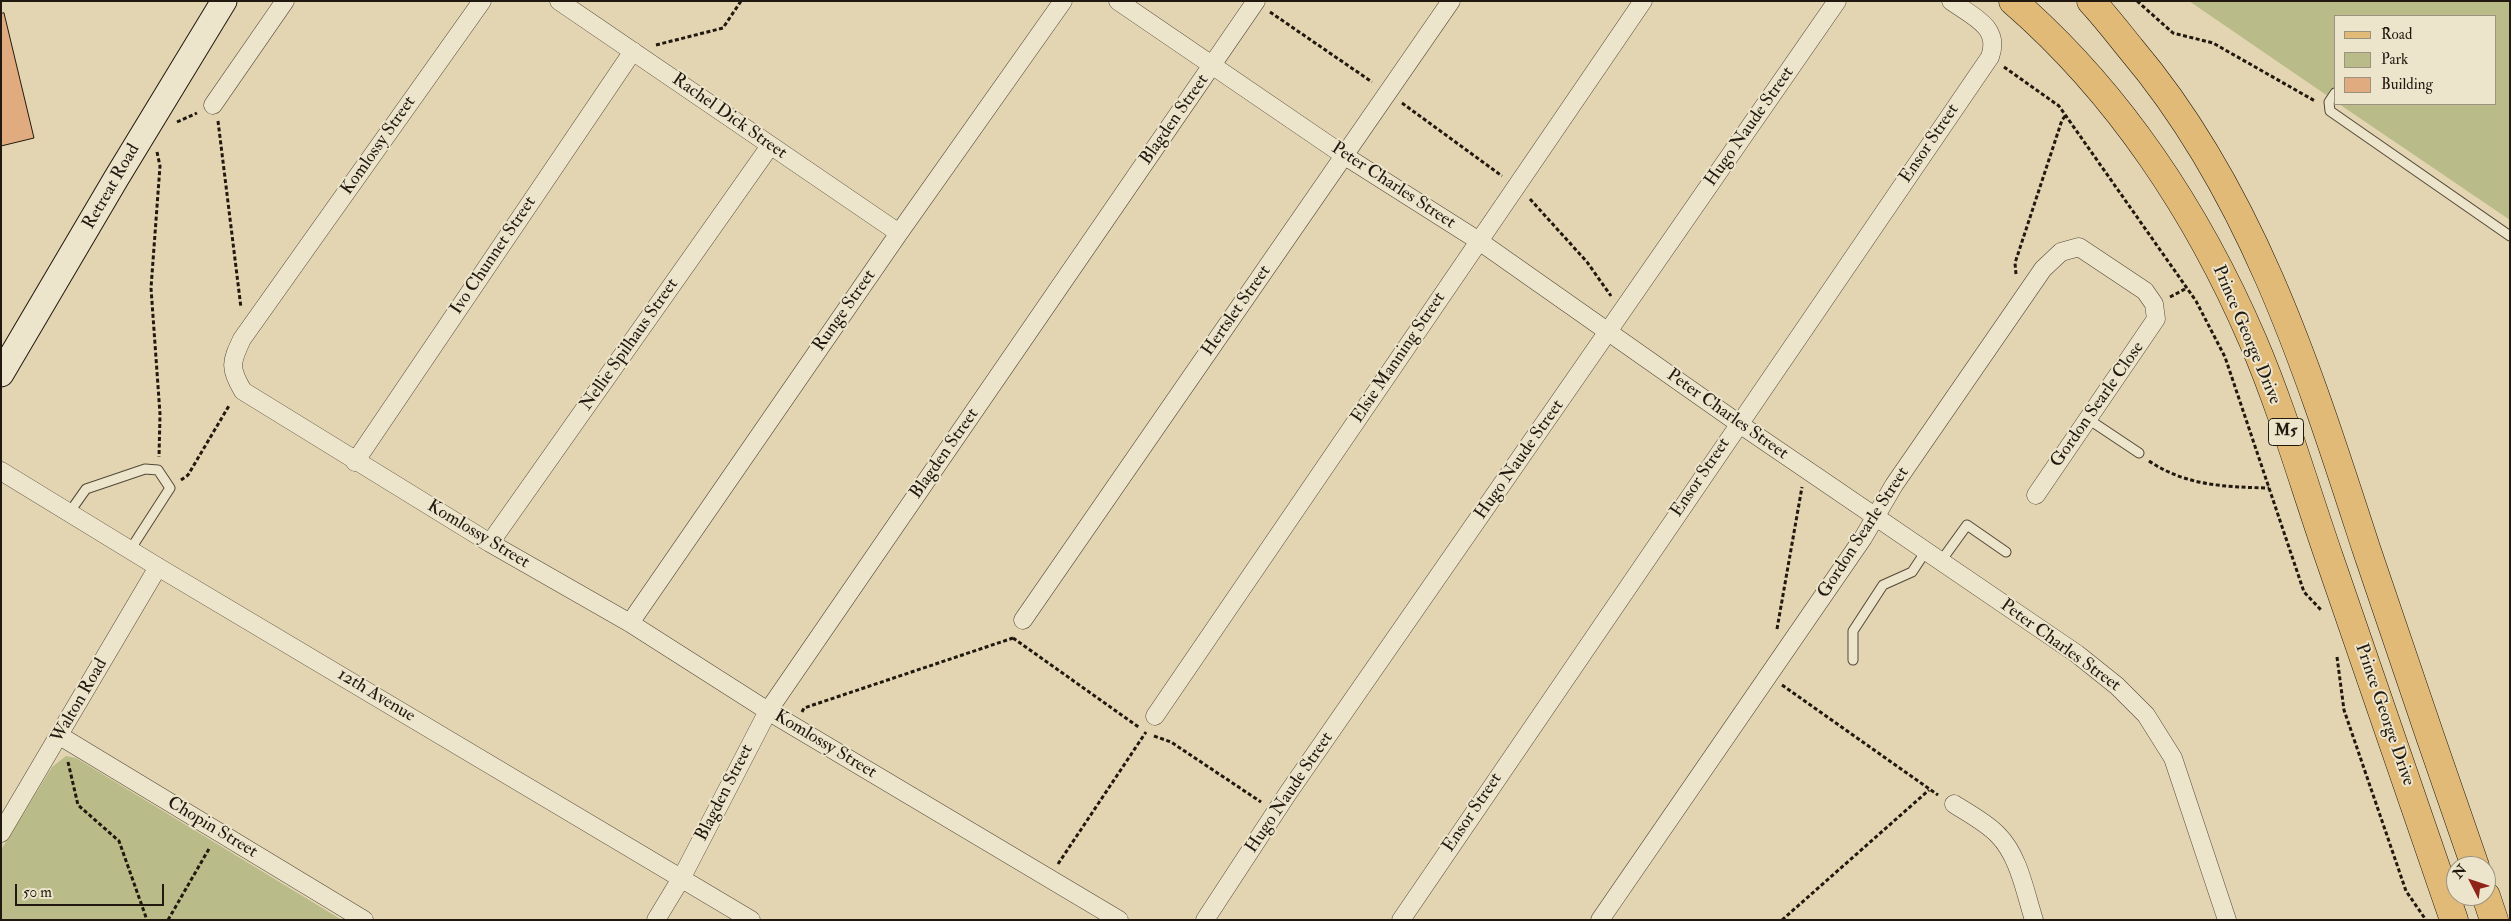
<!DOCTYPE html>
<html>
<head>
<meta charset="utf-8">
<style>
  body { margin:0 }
  #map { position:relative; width:2511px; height:921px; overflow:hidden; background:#e3d5b1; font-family:"IM FELL Double Pica",serif }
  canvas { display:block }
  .frame { position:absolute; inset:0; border:2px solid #21190f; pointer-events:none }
  .legend { position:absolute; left:2334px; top:15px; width:162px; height:90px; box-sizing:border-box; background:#ede4cc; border:1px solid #9b9380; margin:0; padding:6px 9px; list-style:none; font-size:15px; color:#21190f }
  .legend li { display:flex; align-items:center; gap:10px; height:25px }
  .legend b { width:25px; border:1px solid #9b9380 }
  .north { position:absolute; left:2446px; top:856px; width:50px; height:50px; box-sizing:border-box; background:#ede4cc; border:1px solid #9b9380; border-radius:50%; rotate:311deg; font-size:14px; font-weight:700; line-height:20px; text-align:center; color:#21190f }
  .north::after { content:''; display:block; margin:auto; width:18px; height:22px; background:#8f2418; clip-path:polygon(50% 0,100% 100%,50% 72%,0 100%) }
  .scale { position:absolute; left:15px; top:884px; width:149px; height:22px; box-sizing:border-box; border:2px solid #21190f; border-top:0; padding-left:6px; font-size:15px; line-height:18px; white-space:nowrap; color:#21190f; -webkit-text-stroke:4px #ede4cc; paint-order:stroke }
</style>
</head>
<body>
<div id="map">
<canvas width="2511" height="921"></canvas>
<div class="frame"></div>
<ul class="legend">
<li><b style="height:6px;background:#e2ba78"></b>Road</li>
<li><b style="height:14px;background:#b9bc88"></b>Park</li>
<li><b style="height:14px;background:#e1ab80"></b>Building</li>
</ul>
<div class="north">N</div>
<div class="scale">50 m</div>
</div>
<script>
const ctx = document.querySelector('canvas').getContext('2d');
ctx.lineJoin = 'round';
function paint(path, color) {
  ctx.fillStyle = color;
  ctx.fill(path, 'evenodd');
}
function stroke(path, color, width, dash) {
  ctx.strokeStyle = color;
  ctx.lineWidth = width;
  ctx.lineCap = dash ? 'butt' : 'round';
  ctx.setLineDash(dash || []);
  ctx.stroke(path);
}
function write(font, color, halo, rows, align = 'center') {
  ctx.font = font + ' "IM FELL Double Pica",serif';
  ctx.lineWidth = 4;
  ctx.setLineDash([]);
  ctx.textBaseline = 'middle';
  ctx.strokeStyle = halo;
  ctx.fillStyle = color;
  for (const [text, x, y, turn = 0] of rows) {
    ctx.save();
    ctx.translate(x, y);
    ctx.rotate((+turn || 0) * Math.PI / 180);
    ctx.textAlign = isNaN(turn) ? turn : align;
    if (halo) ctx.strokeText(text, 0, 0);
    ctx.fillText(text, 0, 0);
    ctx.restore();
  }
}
paint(new Path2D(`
  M 2189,1 L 2510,1 L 2510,220 L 2339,104 L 2495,104 L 2495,16 L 2335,16 L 2335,101 Z
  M 66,756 L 76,758 L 342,920 L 1,920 L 1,850 L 52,767 Z`), '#b9bc88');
const building = new Path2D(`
  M 4,13 L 34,138 L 1,146 L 1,14 Z`);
paint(building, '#e1ab80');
stroke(building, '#21190f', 1);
const service = new Path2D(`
  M 2335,93 L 2329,102 L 2330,111 L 2510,236
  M 2088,419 L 2139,453
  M 69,513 L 86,489 L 145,469 L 158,470 L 170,488 L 130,550
  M 1941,561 L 1967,525 L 2006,552
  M 1853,660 L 1853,631 L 1883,585 L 1912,572 L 1926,551`);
const minor = new Path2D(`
  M 482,1 L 242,339 C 231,362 229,368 243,391 L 490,543 L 630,623 L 768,711 L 1119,920
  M 559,1 L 899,233
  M 1118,1 L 1345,156 L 1479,241 L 1738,423 L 2077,654 L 2117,686 L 2146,715 L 2173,758 L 2227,920
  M 213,105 L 285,1
  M 355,462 L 633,51
  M 1,471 L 158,567 L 751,920
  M 490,543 L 770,146
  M 1023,620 L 1451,1
  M 630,623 L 899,233 L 1063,1
  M 1155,716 L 1643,1
  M 60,736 L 364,920
  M 1954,804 C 1968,813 1987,823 1998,835 C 2019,856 2025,892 2034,920
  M 1,833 L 158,567
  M 656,920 L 682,877 L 768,711 L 1256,1
  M 1205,920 L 1288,793 L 1837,1
  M 1401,920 L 1990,57 C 2001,27 1972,16 1951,1
  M 1600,920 L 1863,538 L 1894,485 L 2043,269 L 2061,252 L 2079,247 L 2145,291 L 2154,304 L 2156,319 L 2036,495`);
const secondary = new Path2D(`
  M 1,374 L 117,177 L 224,1`);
const primary = new Path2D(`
  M 2013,1 C 2119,93 2198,213 2253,341 C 2283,411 2304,485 2329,557 C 2371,678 2413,799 2454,920
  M 2091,1 C 2105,16 2118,33 2131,49 C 2253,193 2309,373 2366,548 C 2402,655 2438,760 2475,866
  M 2486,896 L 2494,920`);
stroke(service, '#524838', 11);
stroke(minor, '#524838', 19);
stroke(secondary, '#21190f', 27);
stroke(primary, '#21190f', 29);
stroke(new Path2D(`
  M 2137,1 L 2173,33 L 2213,43 L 2315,101
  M 1270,12 L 1372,82
  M 656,45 L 723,28 L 741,1
  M 2004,67 L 2059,106 L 2196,301 L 2225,357 L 2304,592 L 2322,611
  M 1402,103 L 1502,176
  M 218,121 L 241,308
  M 177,122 L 197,113
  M 157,152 L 160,166 L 151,288 L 160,414 L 159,457
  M 1530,199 L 1587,262 L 1611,296
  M 2016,274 L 2015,263 L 2062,120 L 2066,115
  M 2170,297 L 2187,288
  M 2149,461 C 2186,486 2226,487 2269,488
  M 181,480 L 188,475 L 230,404
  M 1777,629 L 1802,487
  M 1013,638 L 1140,728
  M 2337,657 L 2344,710 L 2406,891 L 2426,920
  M 1782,685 L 1938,795
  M 802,712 L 804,708 L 1013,638
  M 1154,736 L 1171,742 L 1261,802
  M 68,762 L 78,805 L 119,841 L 147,920
  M 1058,864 L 1146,732
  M 168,920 L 210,847
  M 1782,920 L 1929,790`), '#21190f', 3, [4, 2.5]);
stroke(service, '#ede4cc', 9);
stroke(minor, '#ede4cc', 18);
stroke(secondary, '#ede4cc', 25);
stroke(primary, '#e2ba78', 28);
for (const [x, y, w] of [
  [2286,432,35]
]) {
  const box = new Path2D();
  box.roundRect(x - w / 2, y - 13.5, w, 27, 4);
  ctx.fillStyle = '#ede4cc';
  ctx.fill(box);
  stroke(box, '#21190f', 1);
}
write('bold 16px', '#21190f', null, [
  ["M5",2286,432]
]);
write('18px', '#21190f', '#ede4cc', [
  ["Rachel Dick Street",729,117,35],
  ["Blagden Street",1175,120,-55],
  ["Hugo Naude Street",1750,127,-55],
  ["Ensor Street",1930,144,-56],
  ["Komlossy Street",379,146,-55],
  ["Peter Charles Street",1393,186,33],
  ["Retreat Road",112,187,-60],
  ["Ivo Chunnet Street",494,256,-56],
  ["Runge Street",845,311,-55],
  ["Hertslet Street",1237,311,-55],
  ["Prince George Drive",2246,335,67],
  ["Nellie Spilhaus Street",630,345,-55],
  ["Elsie Manning Street",1399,358,-56],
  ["Gordon Searle Close",2098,405,-55],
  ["Peter Charles Street",1727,415,35],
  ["Blagden Street",945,454,-55],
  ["Hugo Naude Street",1520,460,-55],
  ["Ensor Street",1701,478,-56],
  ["Gordon Searle Street",1864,533,-57],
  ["Komlossy Street",478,535,31],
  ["Peter Charles Street",2060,646,36],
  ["12th Avenue",376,696,31],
  ["Walton Road",80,701,-60],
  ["Prince George Drive",2384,715,71],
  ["Komlossy Street",825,745,31],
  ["Blagden Street",725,793,-63],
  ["Hugo Naude Street",1290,793,-56],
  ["Ensor Street",1473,813,-56],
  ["Chopin Street",212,828,31]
]);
</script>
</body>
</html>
